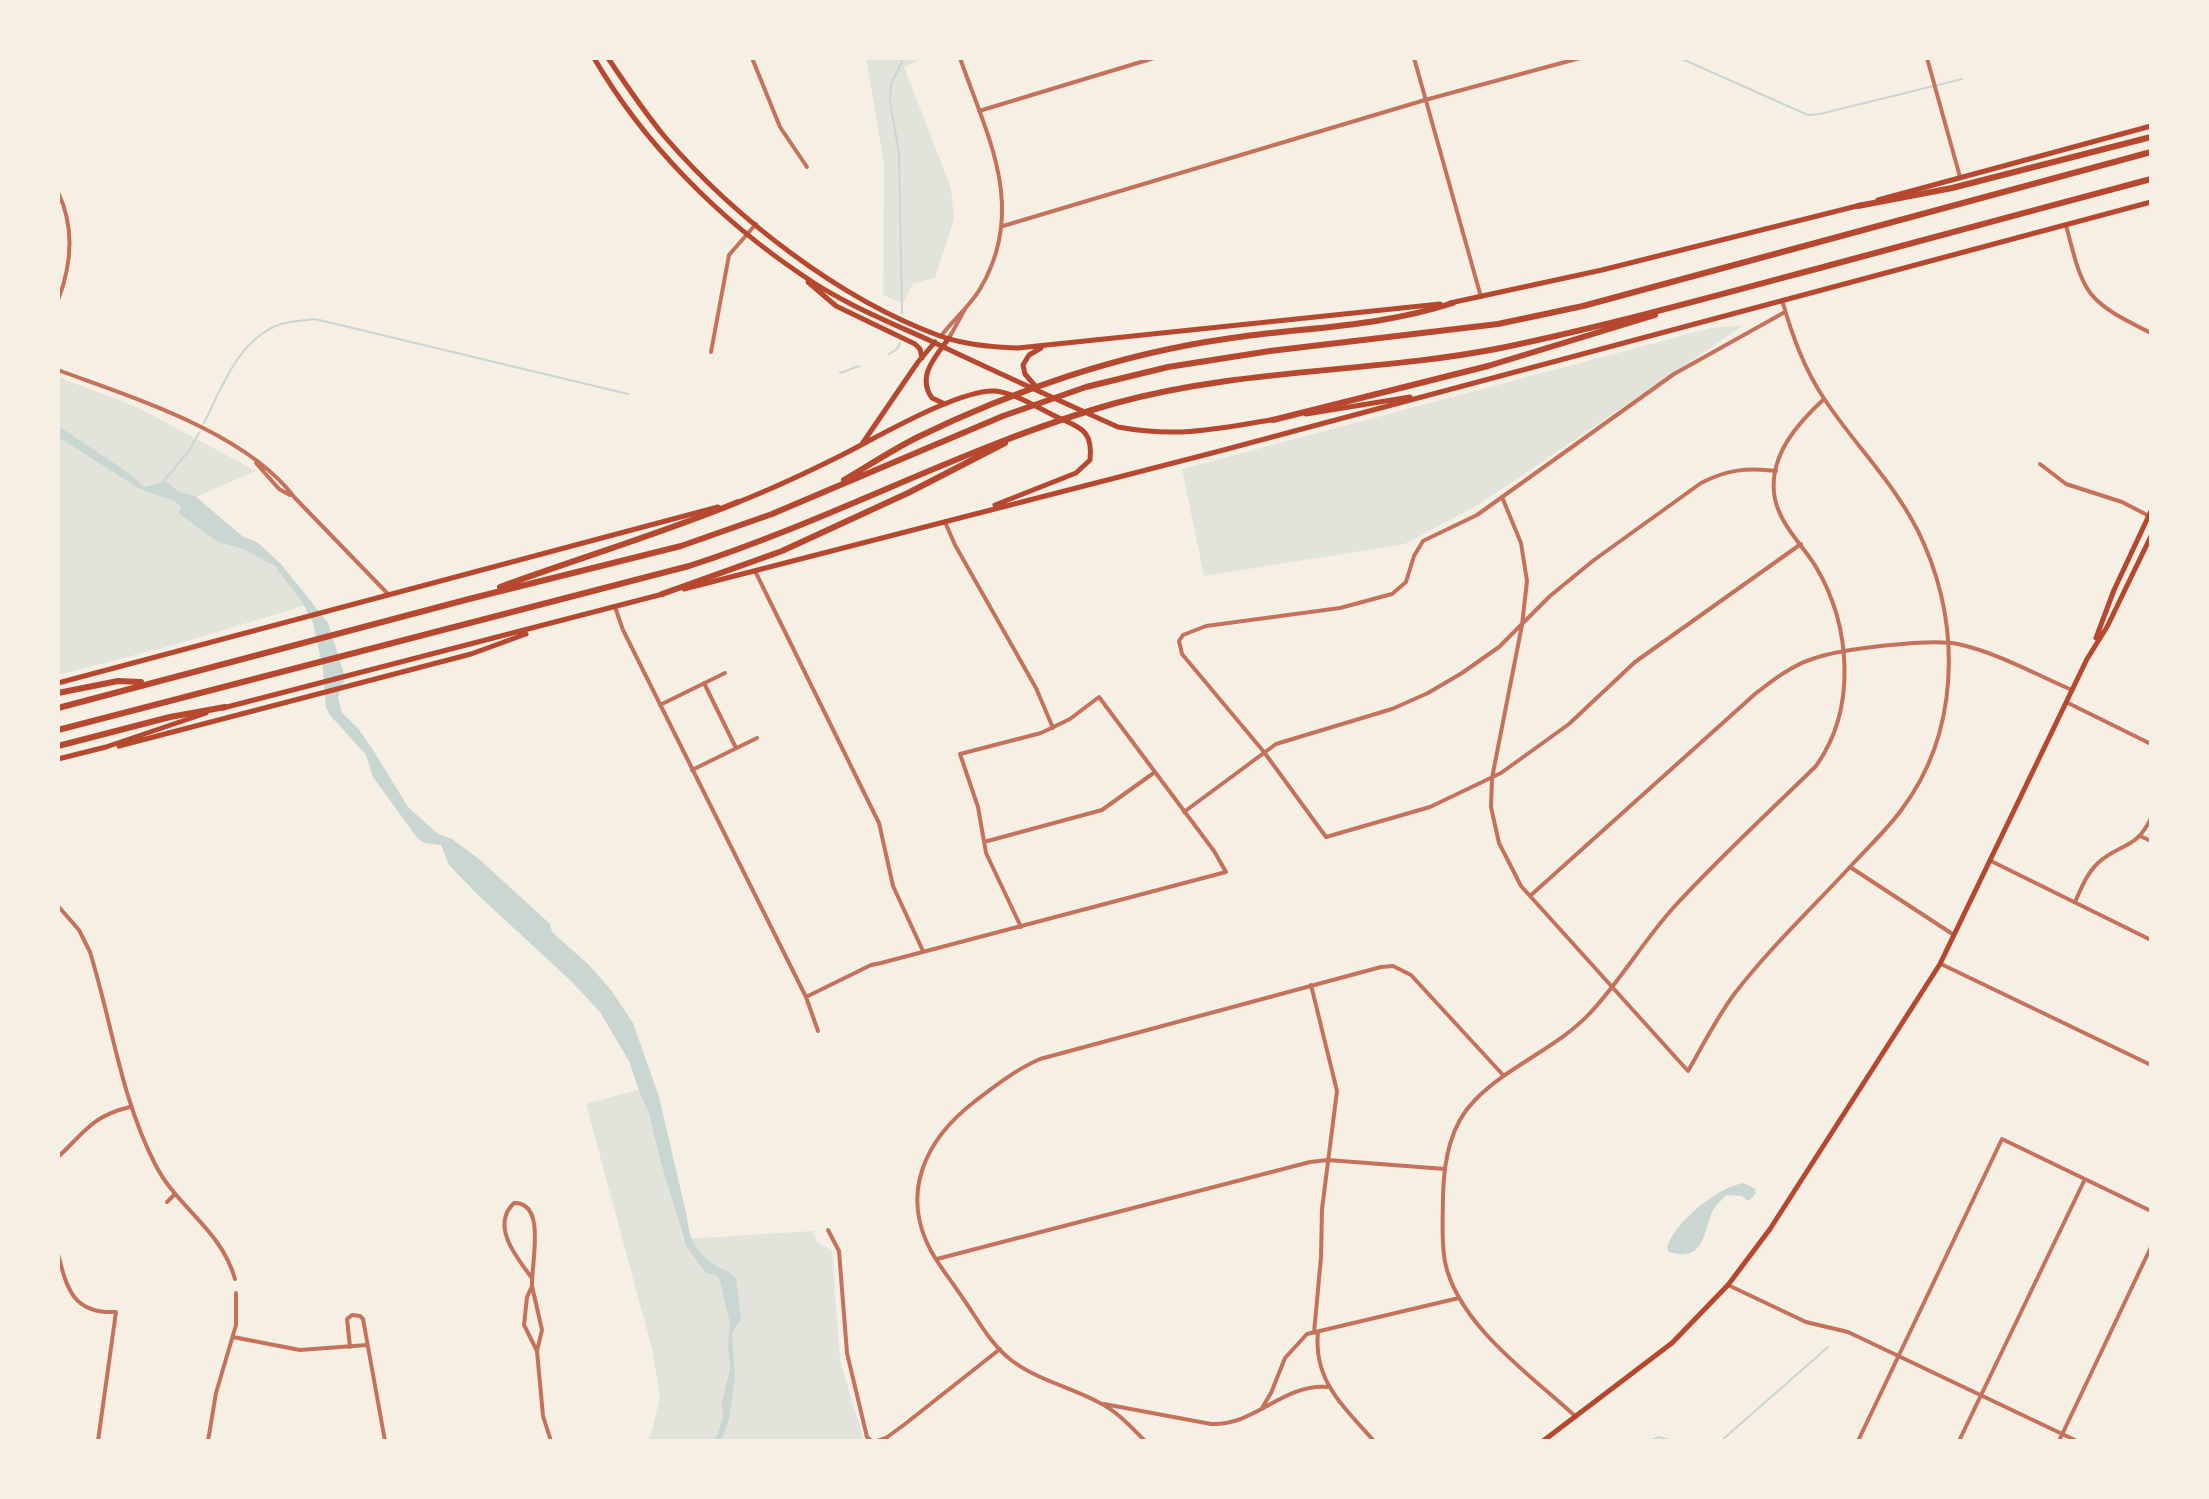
<!DOCTYPE html>
<html>
<head>
<meta charset="utf-8">
<style>
  body { margin:0 }
  #map { position:relative; width:2209px; height:1499px; overflow:hidden; background:#f6efe4; font-family:"PT Sans",sans-serif }
  canvas { display:block }
  .frame { position:absolute; inset:0; border:60px solid #f6efe4; pointer-events:none }
</style>
</head>
<body>
<div id="map">
<canvas width="2209" height="1499"></canvas>
<div class="frame"></div>
</div>
<script>
const ctx = document.querySelector('canvas').getContext('2d');
ctx.lineJoin = 'round';
function paint(path, color) {
  ctx.fillStyle = color;
  ctx.fill(path, 'evenodd');
}
function stroke(path, color, width, dash) {
  ctx.strokeStyle = color;
  ctx.lineWidth = width;
  ctx.lineCap = dash ? 'butt' : 'round';
  ctx.setLineDash(dash || []);
  ctx.stroke(path);
}
paint(new Path2D(`
  M 866,58 L 924,58 L 904,67 L 951,188 L 954,219 L 935,278 L 913,283 L 903,304 L 883,295 L 884,164 Z
  M 1744,325 L 1478,505 L 1405,544 L 1204,576 L 1182,469 L 1711,328 Z
  M 58,377 L 137,407 L 256,471 L 196,497 L 242,536 L 258,543 L 280,563 L 313,603 L 174,645 L 58,675 Z
  M 638,1090 L 649,1113 L 683,1239 L 813,1231 L 817,1242 L 832,1250 L 840,1360 L 864,1441 L 647,1441 L 652,1431 L 660,1396 L 652,1349 L 586,1104 Z`), '#e2e4dc');
paint(new Path2D(`
  M 58,426 L 133,476 L 144,487 L 167,482 L 179,492 L 195,496 L 242,536 L 258,543 L 280,563 L 328,623 L 345,677 L 338,698 L 342,713 L 358,728 L 373,750 L 408,807 L 438,834 L 452,839 L 479,859 L 550,924 L 552,932 L 589,965 L 611,990 L 633,1023 L 659,1097 L 687,1217 C 689,1241 698,1256 720,1268 C 727,1271 731,1273 736,1278 L 741,1319 L 732,1332 L 735,1378 L 729,1420 L 721,1441 L 715,1441 L 723,1418 L 722,1403 L 730,1369 L 728,1346 L 730,1324 L 720,1280 L 716,1275 L 706,1273 L 686,1246 L 660,1159 L 649,1113 L 640,1094 L 629,1061 L 600,1012 L 571,981 L 477,894 L 449,865 L 441,845 L 425,843 L 418,839 L 373,777 L 366,755 L 330,715 L 326,708 L 323,669 L 313,623 L 302,602 L 275,566 L 241,548 L 220,543 L 179,514 L 181,507 L 174,501 L 140,489 L 58,437 Z
  M 1744,1183 L 1755,1189 L 1756,1193 L 1749,1201 L 1741,1196 L 1726,1195 C 1722,1200 1716,1205 1713,1210 C 1703,1229 1707,1263 1669,1252 L 1667,1248 C 1673,1223 1719,1186 1744,1183 Z`), '#c9d6d2');
stroke(new Path2D(`
  M 1680,58 L 1808,115 L 1820,114 L 1962,79
  M 902,313 L 899,153 L 890,102 L 891,84 L 904,58
  M 889,354 L 897,349 L 900,343
  M 840,373 L 859,366
  M 204,423 C 222,387 238,341 278,325 C 289,321 303,320 315,319 L 628,394
  M 162,483 L 188,452 L 199,433
  M 1650,1441 L 1659,1437 L 1672,1441
  M 1721,1441 L 1828,1347`), '#c9d6d2', 2);
stroke(new Path2D(`
  M 752,58 L 780,127 L 807,167
  M 1927,58 L 1960,177
  M 979,111 L 1154,58
  M 58,192 C 75,228 72,264 58,300
  M 2066,225 C 2084,296 2085,300 2151,333
  M 1003,226 L 1425,100 L 1580,58
  M 1785,312 L 1674,374 L 1477,515 L 1423,541 L 1414,556 L 1406,582 L 1392,594 L 1340,608 L 1206,626 L 1183,635 L 1179,641 L 1182,654 L 1264,752 L 1326,837 L 1430,807 L 1501,773 L 1569,724 L 1635,662 L 1801,544
  M 941,336 C 953,320 970,306 980,289 C 1028,208 987,136 960,58
  M 949,338 L 965,309
  M 711,352 L 729,255 L 756,224
  M 58,370 C 133,398 246,432 295,498 L 388,594
  M 256,463 L 279,489 L 290,495
  M 2040,464 L 2066,484 L 2122,502 L 2151,517
  M 1502,497 L 1521,543 L 1527,581 L 1522,625 L 1492,778 L 1491,807 L 1499,843 L 1521,886 L 1688,1071 C 1703,1045 1717,1017 1735,993 C 1769,949 1811,909 1849,868 C 1867,848 1887,830 1902,809 C 1959,733 1961,629 1924,544 C 1901,490 1857,448 1825,400 C 1804,369 1792,335 1782,300
  M 945,522 L 955,545 L 1036,688 L 1053,728
  M 755,571 L 879,823 L 893,886 L 923,951
  M 615,607 L 623,630 L 806,997 L 818,1031
  M 704,683 L 736,748
  M 2066,702 L 2151,744
  M 660,705 L 725,673
  M 692,770 L 757,738
  M 1184,812 L 1276,744 L 1392,709 L 1428,693 L 1462,673 L 1499,647 L 1550,596 L 1594,560 L 1701,483 C 1726,470 1748,467 1776,471
  M 2140,836 L 2151,841
  M 984,842 L 1102,810 L 1155,772
  M 1991,861 L 2151,940
  M 1850,867 L 1954,935
  M 1530,896 L 1755,694 C 1773,680 1791,666 1812,659 C 1839,649 1931,638 1958,644 C 1998,653 2035,674 2072,690
  M 2075,902 C 2081,889 2087,873 2098,863 C 2120,843 2136,850 2151,818
  M 58,906 L 79,930 L 90,952 C 112,1023 121,1098 155,1164 C 177,1208 221,1229 235,1279
  M 1941,964 L 2151,1065
  M 1311,985 L 1337,1091 L 1322,1209 L 1321,1257 L 1314,1333
  M 806,997 L 871,965 L 881,963 L 1226,872 L 1214,851 L 1099,697 L 1070,719 L 1041,733 L 960,754 L 978,807 L 986,853 L 1021,927
  M 58,1157 C 85,1132 92,1116 130,1107
  M 167,1202 L 175,1194
  M 828,1230 L 839,1251 L 847,1353 L 867,1437 L 872,1441
  M 58,1254 C 67,1289 73,1314 116,1312 L 98,1441
  M 937,1259 L 1310,1162 L 1328,1160 L 1445,1169
  M 532,1278 C 517,1258 490,1226 514,1203 C 547,1202 531,1264 532,1286
  M 1728,1285 L 1806,1322 L 1848,1332 L 2077,1441
  M 1318,1332 C 1313,1381 1344,1407 1374,1441
  M 233,1337 L 300,1350 L 367,1345
  M 350,1347 L 347,1319 L 352,1315 L 360,1316 L 363,1319 L 385,1441
  M 537,1351 L 542,1330 L 532,1286 L 527,1297 L 524,1325 L 537,1351 L 543,1416 L 551,1441
  M 1104,1404 L 1211,1424 C 1255,1426 1282,1384 1327,1387
  M 1262,1408 L 1271,1393 L 1285,1358 L 1307,1334 L 1459,1298
  M 1576,1417 C 1532,1376 1458,1325 1445,1262 C 1441,1240 1443,1217 1443,1195 C 1444,1161 1450,1125 1475,1100 C 1509,1065 1558,1048 1591,1012 C 1621,980 1644,940 1674,907 C 1719,858 1768,813 1816,766 C 1857,709 1851,626 1816,567 C 1802,544 1777,522 1774,493 C 1770,454 1798,423 1824,399
  M 208,1441 L 216,1393 L 236,1325 L 236,1293
  M 877,1441 L 886,1438 L 905,1424 L 1000,1349
  M 1145,1441 C 1131,1427 1117,1411 1098,1402 C 1070,1387 1037,1380 1011,1360 C 990,1344 977,1318 962,1297 C 952,1282 940,1267 931,1251 C 900,1193 925,1140 974,1102 C 995,1086 1015,1070 1040,1059 L 1381,967 L 1393,966 L 1411,975 L 1503,1075
  M 1858,1441 L 2002,1139 L 2151,1211
  M 1959,1441 L 2085,1179
  M 2059,1441 L 2151,1247`), '#c5725c', 4);
stroke(new Path2D(`
  M 1414,58 L 1481,297`), '#c5725c', 4);
stroke(new Path2D(`
  M 594,58 C 644,144 720,220 802,275 C 842,303 887,321 931,341 C 993,371 1056,399 1118,427 C 1178,438 1217,429 1276,419
  M 608,58 C 626,85 644,112 665,137 C 735,218 839,299 940,336 C 965,345 992,347 1018,348 L 1440,304
  M 1878,200 L 2151,126
  M 808,282 L 836,306 L 915,344 L 920,349 L 922,358
  M 1450,303 L 1602,270 L 1861,205
  M 1037,388 L 1025,374 L 1023,365 L 1029,355 L 1041,348
  M 945,404 L 932,398 C 916,376 936,356 949,338
  M 1306,414 L 1410,397
  M 862,444 L 918,362 L 935,342
  M 736,503 C 772,489 808,472 842,455 C 876,438 959,389 995,391 C 1015,393 1038,408 1057,417 C 1081,428 1093,430 1090,460 L 1076,473 L 995,505
  M 684,589 L 1216,452 L 2151,202
  M 2096,638 L 2114,590 L 2151,511
  M 58,683 L 718,507
  M 223,708 L 663,594
  M 119,746 L 471,654 L 526,634
  M 58,759 L 106,747 L 206,713
  M 1543,1441 L 1672,1343 L 1728,1285 L 1770,1229 L 1940,964 L 2087,659 L 2107,627 L 2151,536`), '#b5482f', 5);
stroke(new Path2D(`
  M 1858,206 L 1952,188 L 2151,137
  M 1273,420 L 1488,366 L 1655,315
  M 844,480 C 868,466 892,450 918,437 C 1012,391 1120,354 1225,339 C 1304,327 1375,328 1453,303
  M 500,587 C 579,558 660,534 738,502
  M 662,594 L 782,551 L 908,493 L 1005,443
  M 58,693 L 118,681 L 141,682
  M 58,708 L 469,599 L 681,546 L 772,514 L 1003,416 L 1086,387 L 1168,367 L 1270,351 L 1498,324 L 1583,306 L 2151,152
  M 58,730 L 689,566 C 835,519 969,444 1116,403 C 1242,368 1374,373 1501,348 C 1611,325 1719,295 1827,266 C 1935,236 2043,208 2151,179
  M 58,746 L 170,717 L 225,707`), '#b5482f', 6);
</script>
</body>
</html>
